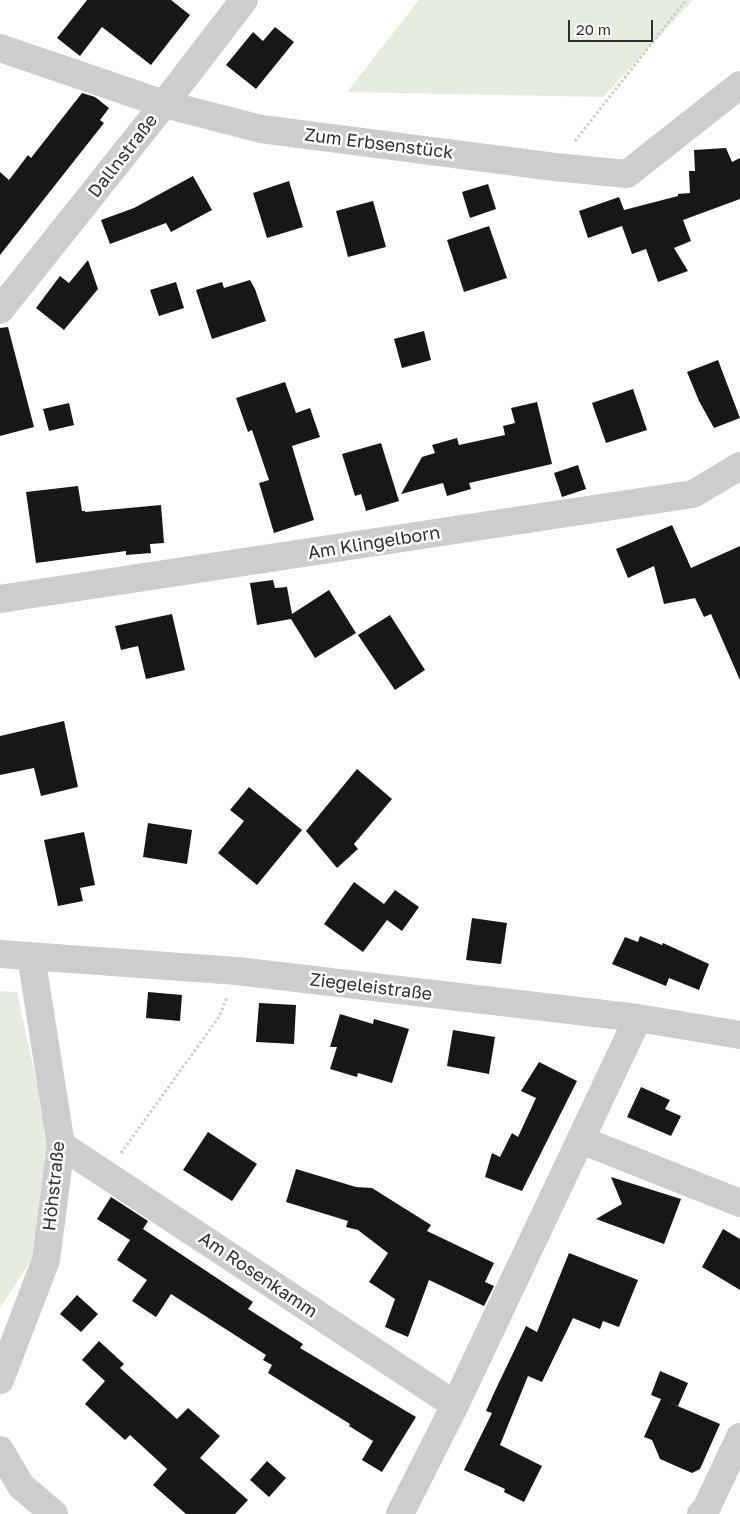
<!DOCTYPE html>
<html>
<head>
<meta charset="utf-8">
<style>
  body { margin:0 }
  #map { position:relative; width:740px; height:1514px; overflow:hidden; background:#fff; font-family:"Golos Text",sans-serif }
  canvas { display:block }
  .scale { position:absolute; left:568px; top:20px; width:85px; height:22px; box-sizing:border-box; border:2px solid #303030; border-top:0; padding-left:6px; font-size:15px; line-height:18px; white-space:nowrap; color:#303030; -webkit-text-stroke:4px #fff; paint-order:stroke }
</style>
</head>
<body>
<div id="map">
<canvas width="740" height="1514"></canvas>
<div class="scale">20 m</div>
</div>
<script>
const ctx = document.querySelector('canvas').getContext('2d');
ctx.lineJoin = 'round';
function paint(path, color) {
  ctx.fillStyle = color;
  ctx.fill(path, 'evenodd');
}
function stroke(path, color, width, dash) {
  ctx.strokeStyle = color;
  ctx.lineWidth = width;
  ctx.lineCap = dash ? 'butt' : 'round';
  ctx.setLineDash(dash || []);
  ctx.stroke(path);
}
function write(font, color, halo, rows, align = 'center') {
  ctx.font = font + ' "Golos Text",sans-serif';
  ctx.lineWidth = 5;
  ctx.setLineDash([]);
  ctx.textBaseline = 'middle';
  ctx.strokeStyle = halo;
  ctx.fillStyle = color;
  for (const [text, x, y, turn = 0] of rows) {
    ctx.save();
    ctx.translate(x, y);
    ctx.rotate((+turn || 0) * Math.PI / 180);
    ctx.textAlign = isNaN(turn) ? turn : align;
    if (halo) ctx.strokeText(text, 0, 0);
    ctx.fillText(text, 0, 0);
    ctx.restore();
  }
}
paint(new Path2D(`
  M 419,0 L 693,0 L 603,97 L 347,92 Z
  M 0,991 L 17,992 L 51,1149 L 36,1253 L 0,1308 Z`), '#e7edde');
paint(new Path2D(`
  M 87,0 L 171,0 L 190,15 L 151,65 L 102,27 L 80,56 L 57,38 Z
  M 275,27 L 294,42 L 256,89 L 226,65 L 253,32 L 263,41 Z
  M 82,93 L 95,97 L 109,108 L 100,120 L 104,123 L 0,255 L 0,172 L 9,180 L 28,155 L 31,158 Z
  M 726,148 L 732,162 L 740,158 L 740,199 L 683,220 L 691,241 L 674,248 L 688,271 L 658,282 L 646,249 L 632,254 L 622,226 L 588,238 L 579,211 L 619,197 L 624,210 L 678,196 L 678,194 L 690,193 L 689,171 L 695,171 L 694,150 Z
  M 193,176 L 212,210 L 171,232 L 166,223 L 110,244 L 101,220 L 134,208 Z
  M 289,181 L 303,227 L 267,238 L 253,193 Z
  M 488,184 L 496,209 L 470,218 L 462,192 Z
  M 373,201 L 386,247 L 348,257 L 336,211 Z
  M 489,226 L 507,278 L 464,292 L 447,240 Z
  M 88,260 L 98,289 L 64,330 L 36,308 L 60,276 L 69,283 Z
  M 250,280 L 255,289 L 266,321 L 212,339 L 196,290 L 222,282 L 224,288 Z
  M 176,282 L 184,308 L 159,316 L 150,290 Z
  M 8,327 L 34,427 L 0,436 L 0,328 Z
  M 424,331 L 431,360 L 402,368 L 394,339 Z
  M 718,360 L 740,418 L 714,428 L 699,401 L 687,372 Z
  M 285,382 L 296,413 L 310,408 L 320,437 L 292,446 L 314,520 L 274,533 L 259,483 L 269,480 L 252,430 L 248,432 L 236,398 Z
  M 633,389 L 647,430 L 606,443 L 592,403 Z
  M 537,402 L 552,464 L 469,483 L 471,489 L 447,496 L 443,483 L 401,494 L 422,457 L 435,453 L 432,445 L 457,438 L 459,445 L 505,435 L 503,426 L 515,423 L 511,408 Z
  M 69,403 L 74,425 L 49,431 L 43,409 Z
  M 381,443 L 399,501 L 366,511 L 361,494 L 355,496 L 342,454 Z
  M 578,465 L 586,489 L 562,497 L 554,473 Z
  M 78,486 L 82,511 L 85,511 L 85,512 L 161,505 L 164,543 L 150,544 L 151,553 L 126,555 L 126,551 L 36,563 L 26,492 Z
  M 672,525 L 691,568 L 740,546 L 740,680 L 711,614 L 704,617 L 695,598 L 664,604 L 654,566 L 628,578 L 616,549 Z
  M 273,580 L 275,588 L 287,587 L 292,614 L 329,590 L 356,633 L 315,658 L 291,619 L 257,625 L 250,583 Z
  M 172,614 L 185,670 L 146,679 L 138,646 L 121,650 L 115,626 Z
  M 390,615 L 425,670 L 395,690 L 358,635 Z
  M 64,721 L 78,787 L 41,796 L 34,768 L 0,775 L 0,736 Z
  M 357,769 L 392,799 L 354,844 L 358,849 L 337,868 L 306,831 Z
  M 249,787 L 302,830 L 257,885 L 218,853 L 244,821 L 230,810 Z
  M 148,823 L 192,830 L 187,864 L 143,857 Z
  M 84,832 L 95,885 L 80,888 L 83,901 L 58,906 L 44,840 Z
  M 354,882 L 384,904 L 395,890 L 419,907 L 402,931 L 387,920 L 363,952 L 324,924 Z
  M 472,918 L 507,923 L 501,964 L 466,960 Z
  M 640,936 L 662,945 L 663,943 L 709,964 L 699,990 L 669,978 L 666,986 L 612,964 L 625,937 L 638,942 Z
  M 148,992 L 182,995 L 180,1021 L 146,1018 Z
  M 259,1003 L 296,1005 L 294,1044 L 256,1042 Z
  M 340,1014 L 373,1024 L 374,1019 L 409,1029 L 392,1083 L 358,1073 L 357,1077 L 330,1069 L 337,1047 L 330,1047 Z
  M 453,1030 L 495,1037 L 489,1074 L 447,1066 Z
  M 539,1062 L 577,1081 L 522,1191 L 485,1177 L 492,1153 L 500,1157 L 512,1133 L 518,1137 L 536,1098 L 521,1091 Z
  M 641,1087 L 670,1100 L 665,1109 L 681,1116 L 671,1136 L 627,1117 Z
  M 208,1132 L 257,1164 L 232,1201 L 183,1170 Z
  M 296,1169 L 356,1187 L 372,1188 L 431,1225 L 427,1231 L 494,1263 L 485,1282 L 494,1286 L 484,1306 L 429,1280 L 408,1337 L 385,1327 L 395,1299 L 369,1282 L 388,1253 L 358,1230 L 346,1227 L 348,1221 L 286,1202 Z
  M 611,1177 L 681,1199 L 664,1244 L 596,1219 L 622,1204 Z
  M 111,1197 L 148,1221 L 143,1229 L 253,1302 L 248,1309 L 303,1344 L 300,1348 L 416,1417 L 382,1472 L 362,1460 L 373,1441 L 349,1426 L 350,1424 L 268,1373 L 272,1365 L 263,1360 L 266,1355 L 171,1294 L 156,1317 L 132,1301 L 147,1280 L 117,1260 L 130,1240 L 97,1219 Z
  M 723,1229 L 740,1239 L 740,1290 L 702,1267 Z
  M 569,1253 L 638,1280 L 619,1327 L 603,1321 L 600,1329 L 573,1318 L 542,1382 L 528,1376 L 500,1445 L 542,1466 L 524,1502 L 504,1492 L 505,1489 L 464,1470 L 492,1413 L 486,1411 L 494,1393 L 526,1326 L 537,1332 Z
  M 77,1295 L 98,1314 L 81,1332 L 60,1314 Z
  M 99,1341 L 124,1364 L 120,1368 L 177,1419 L 188,1408 L 220,1436 L 200,1458 L 248,1500 L 235,1514 L 186,1514 L 153,1485 L 167,1469 L 130,1435 L 125,1440 L 85,1404 L 105,1381 L 82,1360 Z
  M 660,1371 L 688,1383 L 678,1406 L 651,1395 Z
  M 661,1399 L 720,1424 L 700,1469 L 692,1473 L 660,1459 L 652,1440 L 644,1437 Z
  M 267,1461 L 286,1478 L 269,1497 L 250,1480 Z`), '#171717');
stroke(new Path2D(`
  M 575,141 L 686,0
  M 121,1153 L 219,1017 L 227,997`), '#cdcdcd', 3, [2.5, 2.5]);
stroke(new Path2D(`
  M 0,48 L 164,104 L 261,129 L 555,167 L 627,174 L 740,85
  M 0,310 L 164,104 L 244,0
  M 0,599 L 693,494 L 740,466
  M 0,954 L 237,971 L 638,1018 L 740,1035
  M 581,1140 L 740,1203
  M 61,1145 L 455,1405
  M 0,1380 L 46,1260 L 61,1145 L 31,956
  M 0,1450 L 21,1486 L 54,1514
  M 400,1514 L 455,1405 L 638,1018
  M 701,1514 L 706,1509 L 740,1437`), '#cdcdcd', 28);
write('18px', '#303030', '#fff', [
  ["Zum Erbsenstück",379,144,7],
  ["Dallnstraße",123,156,-52],
  ["Am Klingelborn",374,543,-9],
  ["Ziegeleistraße",371,987,7],
  ["Höhstraße",54,1186,-84],
  ["Am Rosenkamm",258,1275,34]
]);
</script>
</body>
</html>
